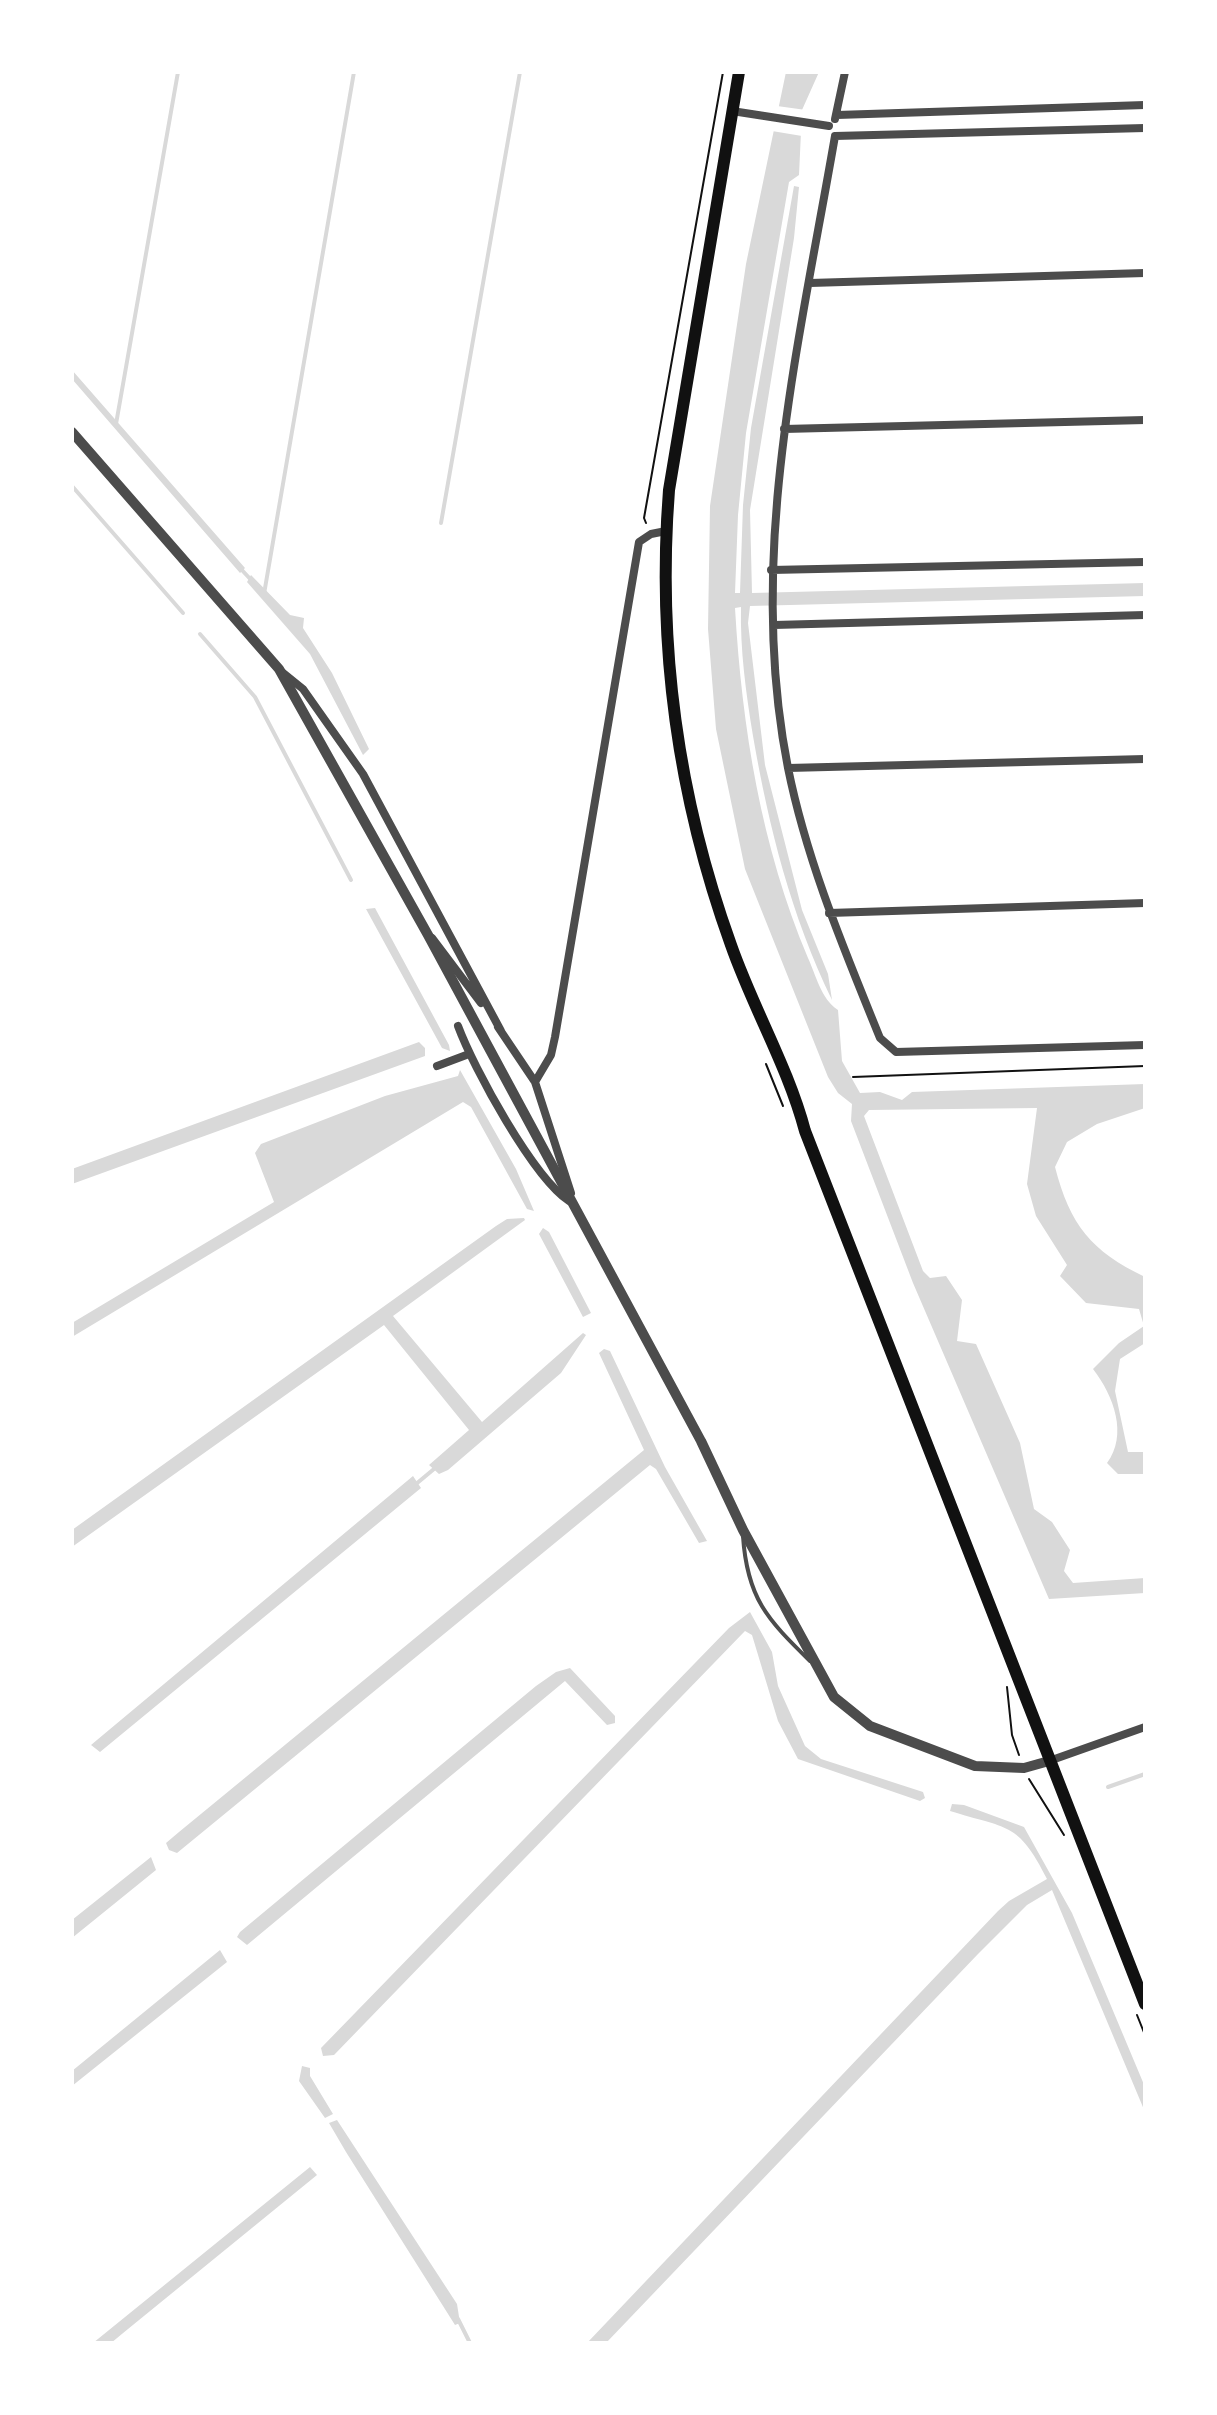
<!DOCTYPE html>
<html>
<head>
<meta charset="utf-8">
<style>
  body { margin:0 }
  #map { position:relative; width:1217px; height:2415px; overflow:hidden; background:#fff; font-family:Roboto,sans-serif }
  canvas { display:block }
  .frame { position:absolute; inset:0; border:74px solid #fff; pointer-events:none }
</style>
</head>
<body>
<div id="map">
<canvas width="1217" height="2415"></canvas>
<div class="frame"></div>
</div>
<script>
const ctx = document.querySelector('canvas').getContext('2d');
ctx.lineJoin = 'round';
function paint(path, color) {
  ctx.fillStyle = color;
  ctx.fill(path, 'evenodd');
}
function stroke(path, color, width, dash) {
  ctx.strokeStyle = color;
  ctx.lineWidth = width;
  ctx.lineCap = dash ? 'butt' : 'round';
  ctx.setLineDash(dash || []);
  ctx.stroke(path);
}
paint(new Path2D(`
  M 786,72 L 819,72 L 802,110 L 799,175 L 789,182 L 746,433 L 738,515 L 735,593 L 740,593 L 743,505 L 751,428 L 794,186 L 799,187 L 794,238 L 750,510 L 752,593 L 1145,583 L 1145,596 L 750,606 L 748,623 L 765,765 L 802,910 L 828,974 L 832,1000 C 791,915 769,828 753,736 C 746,693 740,650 741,607 L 735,608 C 742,728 761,846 808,958 C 816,975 821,999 838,1010 L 842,1061 L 860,1093 L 880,1092 L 902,1100 L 912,1092 L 1145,1084 L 1145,1108 L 1097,1124 L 1067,1142 L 1055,1167 C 1070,1225 1091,1251 1145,1277 L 1145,1343 L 1120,1359 L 1115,1391 L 1128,1452 L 1145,1452 L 1145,1474 L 1118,1474 L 1107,1463 C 1128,1435 1114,1396 1093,1369 L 1119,1343 L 1144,1326 L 1139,1309 L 1086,1303 L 1060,1276 L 1067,1265 L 1036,1216 L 1027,1184 L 1037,1108 L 869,1110 L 864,1116 L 923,1271 L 930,1278 L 946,1276 L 962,1300 L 957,1341 L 976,1344 L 1020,1443 L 1034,1509 L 1052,1522 L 1070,1550 L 1064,1571 L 1073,1583 L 1145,1578 L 1145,1593 L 1049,1599 L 913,1283 L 851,1121 L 852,1104 L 838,1093 L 828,1077 L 745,869 L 716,729 L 708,629 L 710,506 L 746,264 Z
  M 72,370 L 245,568 L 240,573 L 72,379 Z
  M 251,575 L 290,615 L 304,618 L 303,628 L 332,673 L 369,749 L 363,755 L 310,654 L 247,582 Z
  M 375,908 L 449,1045 L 450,1051 L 442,1048 L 366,909 Z
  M 419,1042 L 425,1048 L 425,1056 L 72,1184 L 72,1169 Z
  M 460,1070 L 516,1169 L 534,1211 L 527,1209 L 471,1107 L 463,1102 L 72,1337 L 72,1323 L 274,1202 L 255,1153 L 261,1144 L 385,1096 L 458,1076 Z
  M 524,1218 L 525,1220 L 393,1316 L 482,1422 L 583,1333 L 586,1335 L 561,1373 L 448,1470 L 439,1474 L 429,1465 L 469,1430 L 384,1325 L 72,1547 L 72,1530 L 496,1226 L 507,1219 Z
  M 543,1228 L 549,1232 L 591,1313 L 583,1317 L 539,1234 Z
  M 604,1349 L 610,1351 L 665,1467 L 707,1541 L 699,1543 L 656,1469 L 650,1465 L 177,1853 L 169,1850 L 166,1843 L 179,1832 L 644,1450 L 599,1353 Z
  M 413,1476 L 421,1488 L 100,1752 L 91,1745 Z
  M 750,1612 L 772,1652 L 778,1686 L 805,1746 L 821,1759 L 923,1792 L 925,1798 L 920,1801 L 798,1759 L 778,1721 L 752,1635 L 745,1631 L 334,2055 L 323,2056 L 321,2048 L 729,1628 Z
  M 570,1668 L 615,1716 L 615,1723 L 607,1725 L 565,1681 L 247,1945 L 237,1937 L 240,1932 L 536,1686 L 556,1672 Z
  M 952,1804 L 964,1805 L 1024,1827 L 1072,1913 L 1145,2087 L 1145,2112 L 1052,1890 L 1027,1905 L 978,1954 L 606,2343 L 587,2343 L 998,1911 L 1009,1901 L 1047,1879 C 1018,1821 1007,1829 950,1811 Z
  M 151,1857 L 156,1870 L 72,1938 L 72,1920 Z
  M 220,1950 L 227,1962 L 72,2086 L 72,2071 Z
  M 302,2066 L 310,2068 L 310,2076 L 333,2114 L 325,2118 L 299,2081 Z
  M 337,2120 L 457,2304 L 460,2323 L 455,2325 L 346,2152 L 329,2123 Z
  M 310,2167 L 317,2175 L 128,2329 L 111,2343 L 93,2343 Z`), '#d9d9d9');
paint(new Path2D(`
  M 777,106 L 806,110 L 802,136 L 772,131 Z`), '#fff');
stroke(new Path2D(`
  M 116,424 L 178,72
  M 72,486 L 183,613
  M 441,523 L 520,72
  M 240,568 L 253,582
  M 264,594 L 354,72
  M 200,634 L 255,697 L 351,880
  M 416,1484 L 434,1469
  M 1108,1787 L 1145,1774
  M 458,2319 L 470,2343`), '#d9d9d9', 4);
stroke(new Path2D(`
  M 646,523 L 644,518 L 723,72
  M 766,1064 L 783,1106
  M 853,1077 L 1145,1066
  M 1007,1687 L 1012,1735 L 1019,1755
  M 1029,1779 L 1064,1835
  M 1137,2015 L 1145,2035`), '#111', 2);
stroke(new Path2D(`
  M 743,1536 C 747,1598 767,1619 810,1661`), '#4c4c4c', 4);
stroke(new Path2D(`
  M 732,111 L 829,126
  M 837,115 L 1145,105
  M 835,119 L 845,72
  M 835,136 C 799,345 746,556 788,768 C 807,862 844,949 880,1038 L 896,1052 L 1145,1045
  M 835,136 L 1145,128
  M 810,283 L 1145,273
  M 784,429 L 1145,420
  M 771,570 L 1145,562
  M 774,625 L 1145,615
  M 282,672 L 303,689 L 363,774 L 501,1031
  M 788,768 L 1145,759
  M 829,913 L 1145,903
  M 432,938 L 481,1003
  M 458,1026 C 474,1069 533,1177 569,1201
  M 498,1027 L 535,1082
  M 437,1066 L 469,1054
  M 571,1193 L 535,1082 L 551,1055 L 555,1037 L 639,542 L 651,534 L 666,531
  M 1049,1761 L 1145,1727`), '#4c4c4c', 8);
stroke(new Path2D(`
  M 72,432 L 279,669 L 428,935 L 701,1441 L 743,1530 L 834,1697 L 870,1726 L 975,1766 L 1024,1768 L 1049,1761`), '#4c4c4c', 10);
stroke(new Path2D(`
  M 739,72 L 669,490 C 657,645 678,798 731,945 C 753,1008 788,1067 805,1131 L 1145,2004`), '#111', 12);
</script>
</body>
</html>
